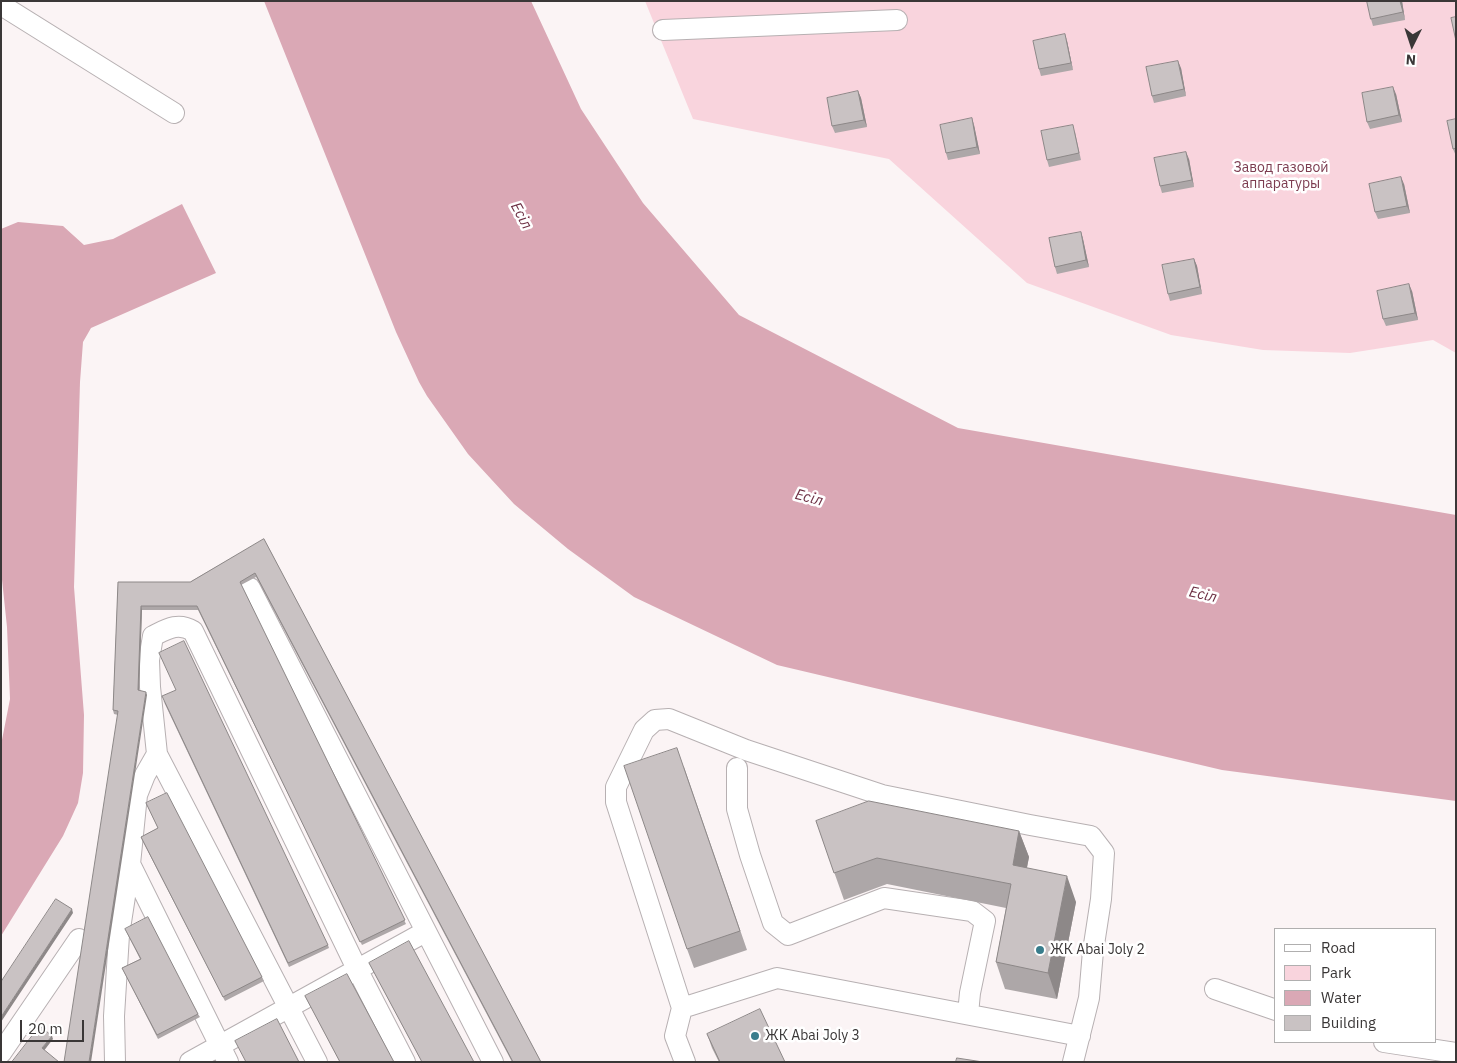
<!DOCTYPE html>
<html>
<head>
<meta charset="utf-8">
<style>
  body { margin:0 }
  #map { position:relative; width:1457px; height:1063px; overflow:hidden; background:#fbf4f5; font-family:"IBM Plex Sans",sans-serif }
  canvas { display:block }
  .frame { position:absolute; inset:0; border:2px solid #3a3737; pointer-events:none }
  .legend { position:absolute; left:1274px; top:928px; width:162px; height:115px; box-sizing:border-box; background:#fff; border:1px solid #b0afaf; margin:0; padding:6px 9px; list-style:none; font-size:15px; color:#3a3737 }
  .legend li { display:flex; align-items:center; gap:10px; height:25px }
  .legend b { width:25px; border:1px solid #b0afaf }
  .north { position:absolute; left:1387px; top:20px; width:50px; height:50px; -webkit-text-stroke:4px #fff; paint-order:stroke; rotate:184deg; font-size:14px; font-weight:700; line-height:20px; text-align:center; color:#3a3737 }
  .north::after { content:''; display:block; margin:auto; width:18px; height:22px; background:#3a3737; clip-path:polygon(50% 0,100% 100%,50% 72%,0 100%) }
  .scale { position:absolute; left:20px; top:1020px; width:64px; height:22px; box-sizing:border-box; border:2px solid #3a3737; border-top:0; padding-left:6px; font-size:15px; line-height:18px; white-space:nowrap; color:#3a3737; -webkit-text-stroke:4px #fff; paint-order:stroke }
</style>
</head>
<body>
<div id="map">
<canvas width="1457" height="1063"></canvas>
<div class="frame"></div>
<ul class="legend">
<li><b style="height:6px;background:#fff"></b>Road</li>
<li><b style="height:14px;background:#f9d4dd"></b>Park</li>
<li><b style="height:14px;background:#daa8b5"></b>Water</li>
<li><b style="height:14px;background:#c9c2c3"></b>Building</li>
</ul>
<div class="north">N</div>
<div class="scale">20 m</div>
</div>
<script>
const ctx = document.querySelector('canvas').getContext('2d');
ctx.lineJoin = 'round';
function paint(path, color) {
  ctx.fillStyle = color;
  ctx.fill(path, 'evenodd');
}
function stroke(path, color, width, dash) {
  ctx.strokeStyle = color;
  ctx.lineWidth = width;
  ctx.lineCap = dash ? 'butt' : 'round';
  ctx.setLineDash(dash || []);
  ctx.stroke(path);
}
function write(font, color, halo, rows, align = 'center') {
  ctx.font = font + ' "IBM Plex Sans",sans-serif';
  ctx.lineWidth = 5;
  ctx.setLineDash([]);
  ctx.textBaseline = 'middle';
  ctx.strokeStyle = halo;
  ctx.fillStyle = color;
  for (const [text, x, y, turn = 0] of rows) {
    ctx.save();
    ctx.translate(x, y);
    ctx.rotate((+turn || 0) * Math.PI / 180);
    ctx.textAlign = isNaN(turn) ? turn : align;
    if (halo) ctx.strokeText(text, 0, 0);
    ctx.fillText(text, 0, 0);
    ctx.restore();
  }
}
paint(new Path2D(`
  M 645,1 L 1456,1 L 1456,353 L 1433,340 L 1350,353 L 1263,350 L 1171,335 L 1027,283 L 889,159 L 693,119 Z`), '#f9d4dd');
paint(new Path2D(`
  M 264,1 L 531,1 L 581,109 L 643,203 L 739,315 L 958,428 L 1456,515 L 1456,801 L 1222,770 L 777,665 L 634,597 L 568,549 L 514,504 L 468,454 L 427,396 L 419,382 L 396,332 Z
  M 182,204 L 216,273 L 91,328 L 83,342 L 80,382 L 74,587 L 84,715 L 83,773 L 78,803 L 63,836 L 1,936 L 1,745 L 10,699 L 7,627 L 1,570 L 1,229 L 18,222 L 63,226 L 84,245 L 113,239 Z`), '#daa8b5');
const minor = new Path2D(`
  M 6,8 L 174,113
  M 663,30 L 897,20
  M 250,588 L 493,1062
  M 157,754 L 145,775 L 137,795 L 130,864 L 228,1062
  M 737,768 L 737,809 L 750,855 L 773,923 L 788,935 L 884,898 L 972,911 L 985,921 L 970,993 L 968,1014
  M 1215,989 L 1276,1010
  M 682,1008 L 675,1036 L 685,1062
  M 1384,1042 L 1456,1053
  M 1,1053 L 79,939
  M 115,1062 L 114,1016 L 119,935 L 130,864
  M 190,1062 L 425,932
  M 317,1062 L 157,754 L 150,687 L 149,660 L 153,636 C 167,629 178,622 193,631 L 357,969 L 405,1062
  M 1073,1062 L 1089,998 L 1093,951 L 1101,899 L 1104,853 L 1091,836 L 1030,825 L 882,795 L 746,750 L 669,719 L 655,720 L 644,730 L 616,787 L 616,802 L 682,1008 L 777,978 L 1080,1036`);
stroke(minor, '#b7b0b2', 22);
stroke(minor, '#fff', 20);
paint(new Path2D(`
  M 1367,1 L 1402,1 L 1405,20 L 1373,26 L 1371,19 Z
  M 1067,41 L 1073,70 L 1041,76 L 1039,69 Z
  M 1181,68 L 1186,96 L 1154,103 L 1152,96 Z
  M 858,91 L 861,98 L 867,127 L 835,133 L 832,126 Z
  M 1396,94 L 1402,122 L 1370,129 L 1367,122 Z
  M 1456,119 L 1456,156 L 1453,149 Z
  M 974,125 L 980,154 L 948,160 L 946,153 Z
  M 1075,132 L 1081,160 L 1049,167 L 1047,160 Z
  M 1189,159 L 1194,187 L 1162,193 L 1160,186 Z
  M 1404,184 L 1410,213 L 1378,219 L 1375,212 Z
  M 1081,232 L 1083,239 L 1089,267 L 1057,274 L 1055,267 Z
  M 1194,259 L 1197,266 L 1202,294 L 1170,301 L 1168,294 Z
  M 1412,291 L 1418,320 L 1386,326 L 1383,319 Z
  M 264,539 L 541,1062 L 512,1062 L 256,577 L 241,585 L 406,924 L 362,945 L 198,610 L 142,610 L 139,690 L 147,695 L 118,715 L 114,714 L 113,710 L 118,582 L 190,582 Z
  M 163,700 L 328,945 L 329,948 L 289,967 Z
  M 684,767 L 747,950 L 694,968 L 687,949 Z
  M 146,803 L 262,977 L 264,981 L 225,1001 L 142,840 L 141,837 L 158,828 Z
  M 816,821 L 1019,831 L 1029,857 L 1027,868 L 1076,902 L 1057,999 L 1005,989 L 996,962 L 1006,908 L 887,884 L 844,900 Z
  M 125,929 L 198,1014 L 200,1017 L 158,1039 L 122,968 L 140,959 Z
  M 369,963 L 474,1062 L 422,1062 Z
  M 305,996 L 394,1062 L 340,1062 Z
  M 707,1034 L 785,1062 L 719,1062 L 712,1048 Z`), '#ada7a8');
paint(new Path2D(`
  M 1400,1 L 1402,1 L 1405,20 L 1403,12 Z
  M 1065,34 L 1067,41 L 1073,70 L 1071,63 Z
  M 1178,61 L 1181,68 L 1186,96 L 1184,89 Z
  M 1393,87 L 1396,94 L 1402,122 L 1399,115 Z
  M 858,91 L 861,98 L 867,127 L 864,120 Z
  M 972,118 L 974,125 L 980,154 L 977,147 Z
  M 1186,152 L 1189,159 L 1194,187 L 1192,180 Z
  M 1401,177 L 1404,184 L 1410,213 L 1407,206 Z
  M 1081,232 L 1083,239 L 1089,267 L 1086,260 Z
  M 1194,259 L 1197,266 L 1202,294 L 1200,287 Z
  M 1409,284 L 1412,291 L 1418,320 L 1415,313 Z
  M 141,606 L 142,610 L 139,694 L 138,690 Z
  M 146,692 L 147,695 L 91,1062 L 89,1062 Z
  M 1019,831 L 1029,857 L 1022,891 L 1013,865 Z
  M 1067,876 L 1076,902 L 1057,999 L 1048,973 Z
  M 72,909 L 73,913 L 1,1022 L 1,1017 Z
  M 52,1036 L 53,1039 L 43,1052 L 42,1048 Z`), '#8d8888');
const building = new Path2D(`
  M 1367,1 L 1400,1 L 1403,12 L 1371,19 Z
  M 1456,17 L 1456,41 L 1451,18 Z
  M 1065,34 L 1071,63 L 1039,69 L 1033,41 Z
  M 1178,61 L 1184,89 L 1152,96 L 1146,67 Z
  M 1393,87 L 1399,115 L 1367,122 L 1362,93 Z
  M 858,91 L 864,120 L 832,126 L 827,98 Z
  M 972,118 L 977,147 L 946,153 L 940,125 Z
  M 1456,119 L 1456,148 L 1453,149 L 1447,121 Z
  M 1073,125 L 1079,153 L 1047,160 L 1041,131 Z
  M 1186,152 L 1192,180 L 1160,186 L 1154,158 Z
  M 1401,177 L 1407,206 L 1375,212 L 1369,184 Z
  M 1081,232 L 1086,260 L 1055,267 L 1049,238 Z
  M 1194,259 L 1200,287 L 1168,294 L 1162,265 Z
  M 1409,284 L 1415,313 L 1383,319 L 1377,291 Z
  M 264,539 L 541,1062 L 513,1062 L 255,573 L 240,582 L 405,920 L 360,942 L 197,606 L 141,606 L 138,690 L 146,692 L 89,1062 L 64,1062 L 118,711 L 113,710 L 118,582 L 190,582 Z
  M 184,641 L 328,945 L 288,963 L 162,696 L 176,690 L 159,653 Z
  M 677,748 L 740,931 L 687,949 L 624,766 Z
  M 167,793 L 262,977 L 223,997 L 141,837 L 158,828 L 146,803 Z
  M 869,801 L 1019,831 L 1013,865 L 1067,876 L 1048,973 L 996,962 L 1011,884 L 877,858 L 834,873 L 816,821 Z
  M 56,899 L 72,909 L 1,1017 L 1,982 Z
  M 148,917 L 198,1014 L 157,1035 L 122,968 L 141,959 L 125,929 Z
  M 409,941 L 474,1062 L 422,1062 L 369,963 Z
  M 347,974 L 394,1062 L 340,1062 L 305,996 Z
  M 760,1009 L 785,1062 L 720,1062 L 707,1034 Z
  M 277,1019 L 299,1062 L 246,1062 L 235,1041 Z
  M 40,1026 L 52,1036 L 42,1048 L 59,1062 L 12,1062 Z
  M 957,1058 L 983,1062 L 956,1062 Z`);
paint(building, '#c9c2c3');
stroke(building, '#8d8888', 1);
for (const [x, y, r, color] of [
  [1040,950,5,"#397d8c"],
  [755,1036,5,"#397d8c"]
]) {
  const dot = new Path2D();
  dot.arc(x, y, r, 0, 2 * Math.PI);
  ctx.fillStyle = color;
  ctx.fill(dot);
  stroke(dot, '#fff', 2);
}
write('14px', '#7c3c50', '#fff', [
  ["Завод газовой",1281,168],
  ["аппаратуры",1281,184]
]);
write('14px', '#3a3737', '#fff', [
  ["ЖК Abai Joly 2",1050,950],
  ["ЖК Abai Joly 3",765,1036]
], 'left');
write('italic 15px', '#6c2e42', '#fff', [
  ["Есіл",521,216,61],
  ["Есіл",809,498,15],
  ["Есіл",1203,595,13]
]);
</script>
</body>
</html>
